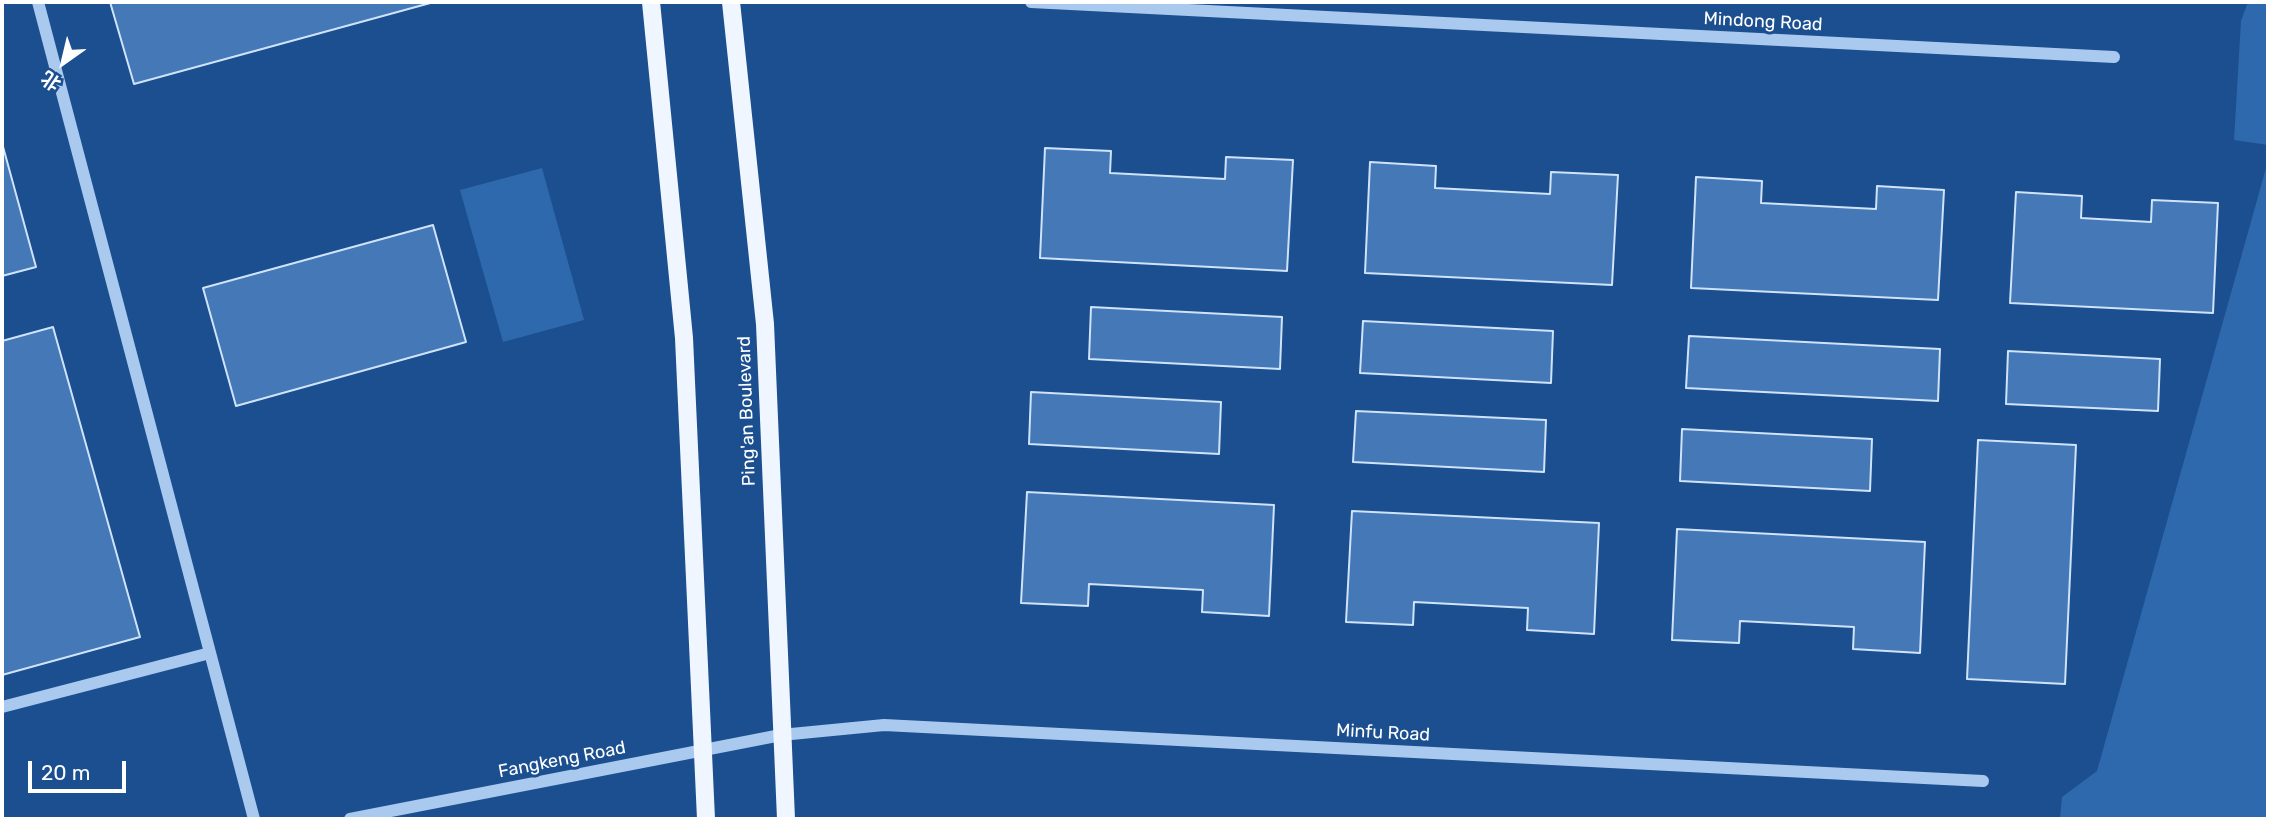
<!DOCTYPE html>
<html>
<head>
<meta charset="utf-8">
<style>
  body { margin:0 }
  #map { position:relative; width:2270px; height:821px; overflow:hidden; background:#1b4f8f; font-family:Rubik,"Noto Sans SC",sans-serif }
  canvas { display:block }
  .frame { position:absolute; inset:0; border:4px solid #fff; pointer-events:none }
  .north { position:absolute; left:28px; top:28px; width:70px; height:70px; -webkit-text-stroke:5px #1b4f8f; paint-order:stroke; rotate:214deg; font-size:19px; font-weight:700; line-height:28px; text-align:center; color:#fff }
  .north::after { content:''; display:block; margin:auto; width:24px; height:32px; background:#fff; clip-path:polygon(50% 0,100% 100%,50% 72%,0 100%) }
  .scale { position:absolute; left:28px; top:761px; width:98px; height:32px; box-sizing:border-box; border:4px solid #fff; border-top:0; padding-left:9px; font-size:21px; line-height:24px; white-space:nowrap; color:#fff; -webkit-text-stroke:5px #1b4f8f; paint-order:stroke }
</style>
</head>
<body>
<div id="map">
<canvas width="2270" height="821"></canvas>
<div class="frame"></div>
<div class="north">北</div>
<div class="scale">20 m</div>
</div>
<script>
const ctx = document.querySelector('canvas').getContext('2d');
ctx.lineJoin = 'round';
function paint(path, color) {
  ctx.fillStyle = color;
  ctx.fill(path, 'evenodd');
}
function stroke(path, color, width, dash) {
  ctx.strokeStyle = color;
  ctx.lineWidth = width;
  ctx.lineCap = dash ? 'butt' : 'round';
  ctx.setLineDash(dash || []);
  ctx.stroke(path);
}
function write(font, color, halo, rows, align = 'center') {
  ctx.font = font + ' Rubik,sans-serif';
  ctx.lineWidth = 6;
  ctx.setLineDash([]);
  ctx.textBaseline = 'middle';
  ctx.strokeStyle = halo;
  ctx.fillStyle = color;
  for (const [text, x, y, turn = 0] of rows) {
    ctx.save();
    ctx.translate(x, y);
    ctx.rotate((+turn || 0) * Math.PI / 180);
    ctx.textAlign = isNaN(turn) ? turn : align;
    if (halo) ctx.strokeText(text, 0, 0);
    ctx.fillText(text, 0, 0);
    ctx.restore();
  }
}
paint(new Path2D(`
  M 2248,2 L 2268,2 L 2268,145 L 2234,140 L 2241,21 Z
  M 2268,161 L 2268,819 L 2060,819 L 2062,797 L 2097,771 Z
  M 542,168 L 584,320 L 503,342 L 460,190 Z`), '#2e69ad');
const building = new Path2D(`
  M 110,2 L 434,2 L 134,84 Z
  M 2,143 L 36,267 L 2,276 Z
  M 1045,148 L 1111,151 L 1110,173 L 1225,179 L 1226,157 L 1293,160 L 1287,271 L 1040,258 Z
  M 1370,162 L 1436,166 L 1435,188 L 1550,194 L 1551,172 L 1618,175 L 1612,285 L 1365,273 Z
  M 1696,177 L 1762,181 L 1761,203 L 1876,209 L 1877,186 L 1944,190 L 1938,300 L 1691,288 Z
  M 2016,192 L 2082,196 L 2081,218 L 2151,222 L 2152,200 L 2218,203 L 2213,313 L 2010,303 Z
  M 433,225 L 466,342 L 236,406 L 203,288 Z
  M 1091,307 L 1282,317 L 1280,369 L 1089,359 Z
  M 1363,321 L 1553,331 L 1551,383 L 1360,373 Z
  M 53,327 L 140,637 L 2,675 L 2,341 Z
  M 1689,336 L 1940,349 L 1938,401 L 1686,388 Z
  M 2008,351 L 2160,359 L 2158,411 L 2006,404 Z
  M 1031,392 L 1221,402 L 1219,454 L 1029,444 Z
  M 1356,411 L 1546,420 L 1544,472 L 1353,462 Z
  M 1682,429 L 1872,439 L 1870,491 L 1680,481 Z
  M 1978,440 L 2076,445 L 2065,684 L 1967,679 Z
  M 1027,492 L 1274,505 L 1269,616 L 1202,612 L 1203,590 L 1089,584 L 1088,606 L 1021,603 Z
  M 1352,511 L 1599,523 L 1594,634 L 1527,630 L 1528,608 L 1414,602 L 1413,625 L 1346,622 Z
  M 1677,529 L 1925,542 L 1920,653 L 1853,649 L 1854,627 L 1740,621 L 1739,643 L 1672,640 Z`);
paint(building, '#4478b7');
stroke(building, '#cfe3fa', 2);
stroke(new Path2D(`
  M 38,2 L 254,819
  M 1031,2 L 2114,57
  M 2,707 L 210,653
  M 350,819 L 781,735 L 884,725 L 1983,781`), '#a9c9ee', 12);
stroke(new Path2D(`
  M 651,2 L 684,338 L 706,819
  M 731,2 L 765,324 L 786,819`), '#f0f6ff', 18);
write('18px', '#fff', '#1b4f8f', [
  ["Mindong Road",1763,22,3],
  ["Ping'an Boulevard",747,411,-92],
  ["Minfu Road",1383,733,3],
  ["Fangkeng Road",562,760,-11]
]);
</script>
</body>
</html>
